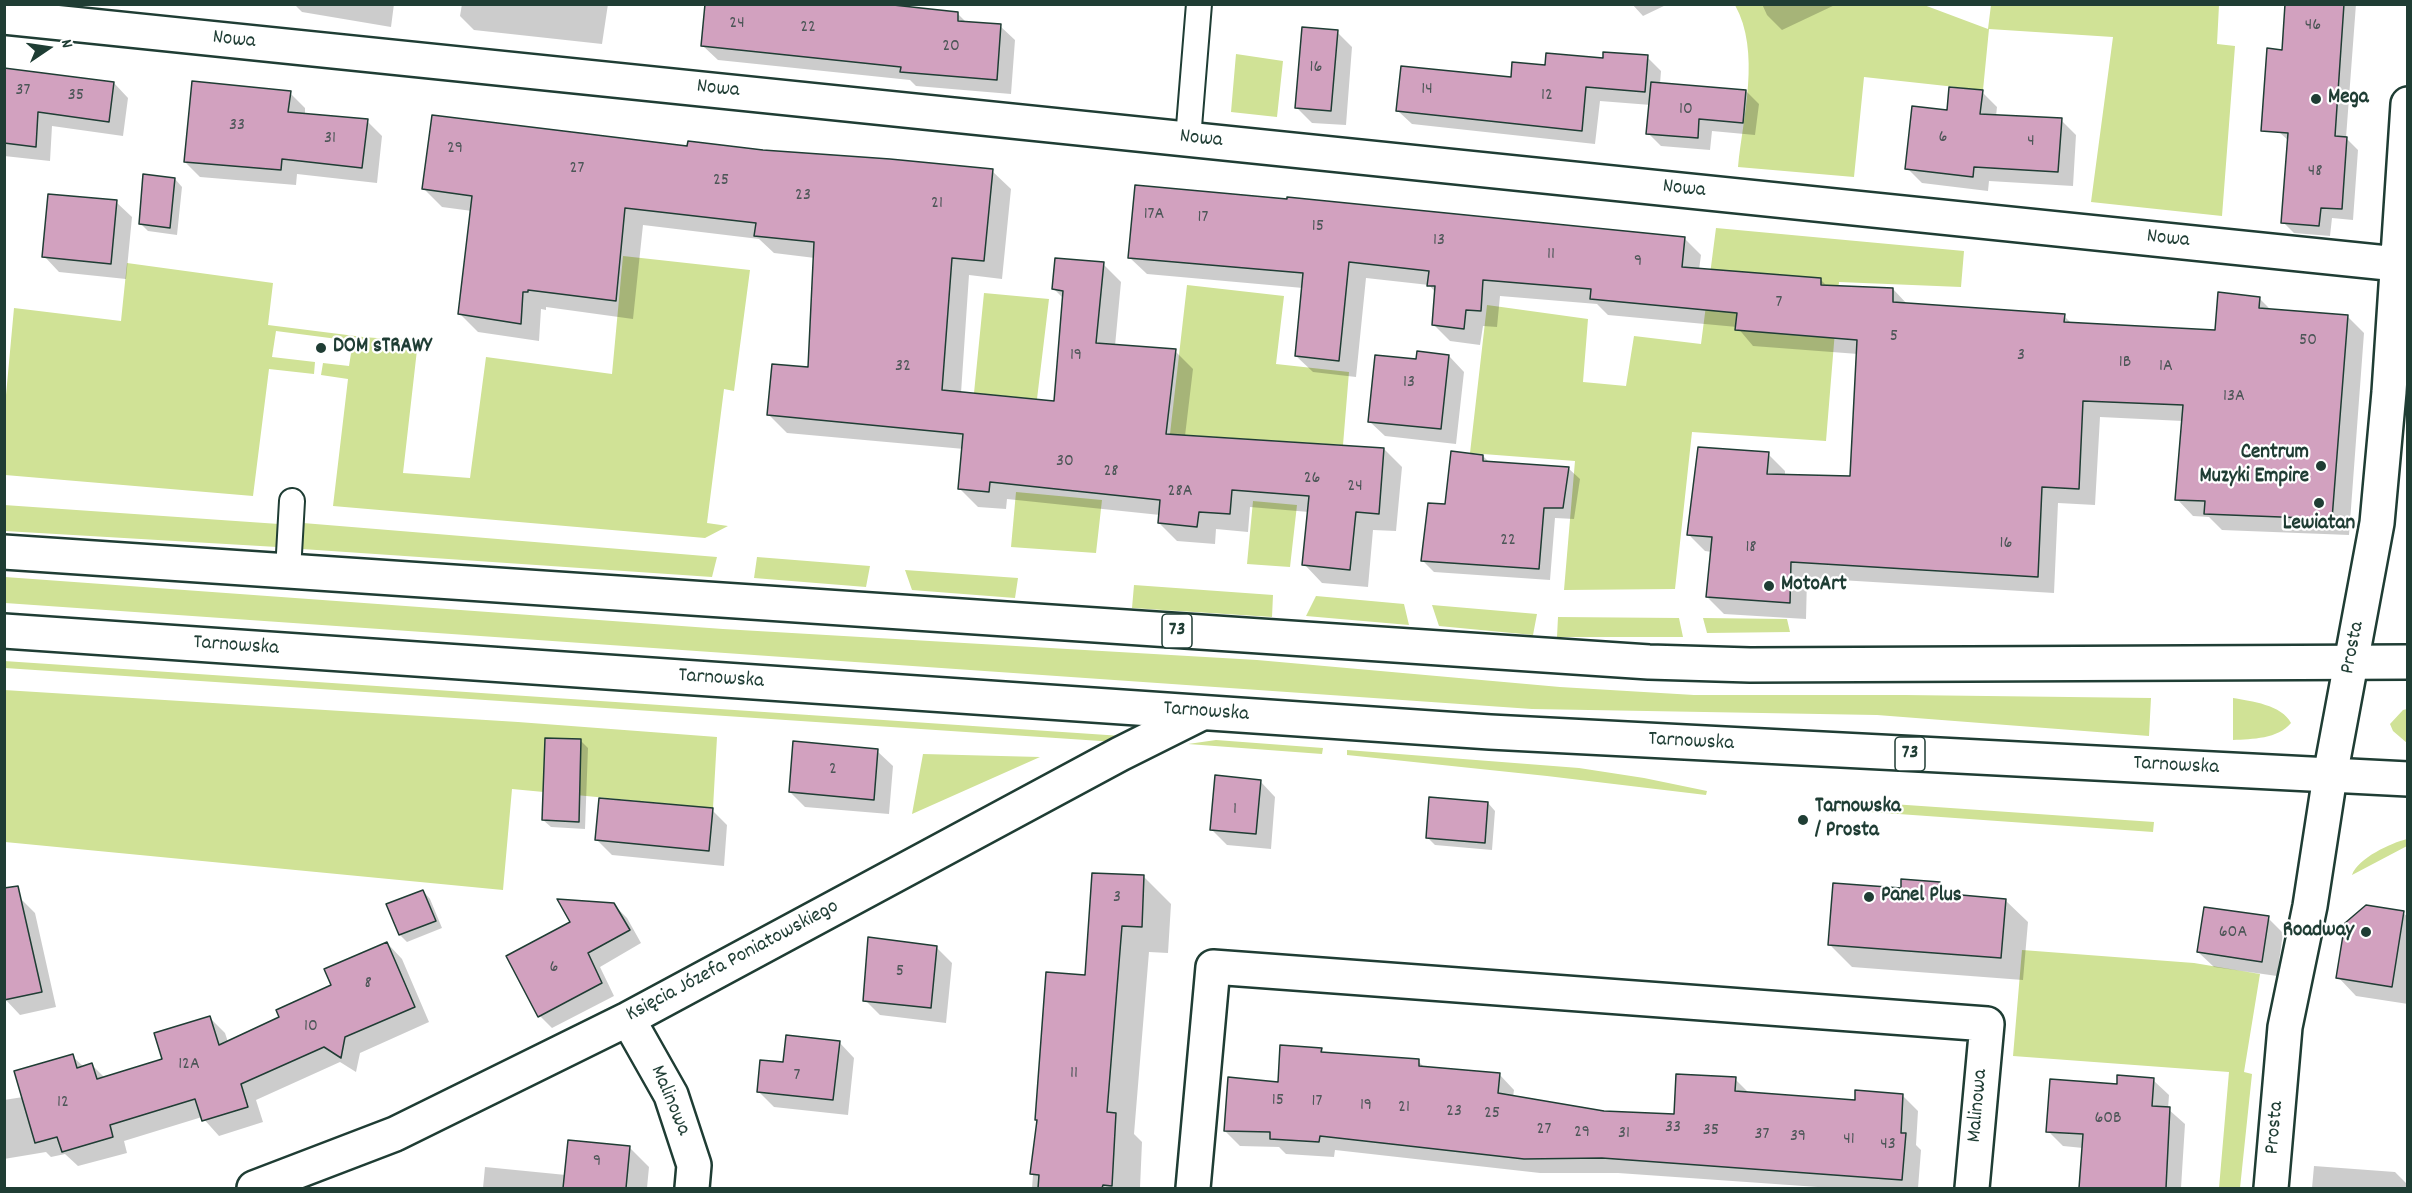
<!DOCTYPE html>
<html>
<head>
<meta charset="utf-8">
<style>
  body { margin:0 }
  #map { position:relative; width:2412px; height:1193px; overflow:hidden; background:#fff; font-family:Dekko,sans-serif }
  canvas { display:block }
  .frame { position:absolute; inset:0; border:6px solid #1f3d34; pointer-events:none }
  .north { position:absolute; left:18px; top:18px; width:60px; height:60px; -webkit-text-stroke:4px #fff; paint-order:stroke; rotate:77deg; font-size:16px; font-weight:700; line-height:24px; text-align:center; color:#1f3d34 }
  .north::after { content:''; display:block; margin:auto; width:21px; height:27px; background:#1f3d34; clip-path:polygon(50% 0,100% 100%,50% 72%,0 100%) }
</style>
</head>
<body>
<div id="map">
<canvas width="2412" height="1193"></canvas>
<div class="frame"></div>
<div class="north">N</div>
</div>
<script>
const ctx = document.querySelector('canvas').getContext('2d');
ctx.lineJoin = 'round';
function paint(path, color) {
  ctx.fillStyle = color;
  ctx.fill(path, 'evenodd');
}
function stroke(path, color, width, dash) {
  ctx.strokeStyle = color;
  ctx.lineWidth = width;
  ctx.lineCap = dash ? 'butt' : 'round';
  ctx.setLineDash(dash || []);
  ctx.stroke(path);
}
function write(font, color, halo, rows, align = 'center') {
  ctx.font = font + ' Dekko,sans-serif';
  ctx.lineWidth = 4.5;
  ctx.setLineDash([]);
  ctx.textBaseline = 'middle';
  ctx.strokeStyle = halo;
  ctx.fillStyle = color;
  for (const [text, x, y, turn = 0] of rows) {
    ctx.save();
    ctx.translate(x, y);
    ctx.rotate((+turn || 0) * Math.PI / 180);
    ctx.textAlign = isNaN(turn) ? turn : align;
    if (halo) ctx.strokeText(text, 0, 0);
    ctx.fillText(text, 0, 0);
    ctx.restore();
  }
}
paint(new Path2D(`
  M 1735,5 L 1924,5 L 1988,29 L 1991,5 L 2219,5 L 2217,44 L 2235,46 L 2222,216 L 2091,202 L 2113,37 L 1989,29 L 1983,90 L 1864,77 L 1854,177 L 1738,167 C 1743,116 1761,52 1735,5 Z
  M 1236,54 L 1283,61 L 1277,117 L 1231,112 Z
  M 1716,228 L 1964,251 L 1961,287 L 1839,282 L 1826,441 L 1692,432 L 1675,589 L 1564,590 L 1575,461 L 1470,453 L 1487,305 L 1588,319 L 1583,382 L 1626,386 L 1634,336 L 1701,344 Z
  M 623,256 L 750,270 L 734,391 L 724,389 L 707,523 L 728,526 L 705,538 L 333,506 L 348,379 L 321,375 L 323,363 L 349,366 L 353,341 L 276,331 L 272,357 L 315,362 L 314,374 L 269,369 L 253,496 L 5,475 L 5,406 L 14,308 L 121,321 L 127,263 L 273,283 L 268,325 L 363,337 L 418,341 L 403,473 L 470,478 L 486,357 L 612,374 Z
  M 1187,285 L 1284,296 L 1276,364 L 1349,372 L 1343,445 L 1170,434 Z
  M 984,293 L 1049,299 L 1037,399 L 974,393 Z
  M 1016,492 L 1102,500 L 1096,553 L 1011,547 Z
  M 1253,501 L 1297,505 L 1290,567 L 1247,564 Z
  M 4,505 L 279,524 L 277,547 L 5,531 Z
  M 303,523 L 717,557 L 712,577 L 302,549 Z
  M 757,557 L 870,566 L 866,587 L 754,578 Z
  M 905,570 L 1018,578 L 1015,598 L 912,590 Z
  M 5,577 L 723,629 L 1257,660 L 1560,687 L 1694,695 L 1905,695 L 2151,698 L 2149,736 L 1877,715 L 1532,709 L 5,603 Z
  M 1134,585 L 1273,595 L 1272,617 L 1132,608 Z
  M 1316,596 L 1404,604 L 1409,625 L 1306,616 Z
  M 1432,605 L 1537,614 L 1533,635 L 1439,626 Z
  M 1558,617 L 1679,618 L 1683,637 L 1557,637 Z
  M 1703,618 L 1787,619 L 1790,632 L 1707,633 Z
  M 4,661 L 1122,736 L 1116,742 L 5,668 Z
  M 4,690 L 518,722 L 717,737 L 713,808 L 512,789 L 503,890 L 5,842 Z
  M 2233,698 C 2251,701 2282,705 2291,723 C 2278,739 2252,739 2233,740 Z
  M 2407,709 L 2408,709 L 2407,743 L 2393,731 L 2390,724 L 2403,710 Z
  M 1216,740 L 1323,748 L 1322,754 L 1188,744 Z
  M 1347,750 L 1579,768 L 1644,778 L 1707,791 L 1706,795 L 1547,776 L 1347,755 Z
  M 923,754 L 1040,757 L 912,814 Z
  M 1834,800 L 2154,822 L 2153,832 L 1842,810 L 1835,806 Z
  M 2407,839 L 2407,846 L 2352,875 C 2358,858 2391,843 2407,839 Z
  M 2022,950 L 2194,963 L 2260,974 L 2244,1072 L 2252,1074 L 2240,1188 L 2219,1188 L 2229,1072 L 2013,1056 Z`), '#d0e296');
paint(new Path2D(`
  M 294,4 L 394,4 L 391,27 L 302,12 Z
  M 462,4 L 608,4 L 602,44 L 474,30 L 460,16 Z
  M 707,4 L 900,4 L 899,9 L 958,14 L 967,23 L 1000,26 L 1015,40 L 1011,94 L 916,86 L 910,80 L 718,60 L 703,46 Z
  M 1632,4 L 1668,4 L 1643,16 Z
  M 1762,4 L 1837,4 L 1782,30 L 1767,15 Z
  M 2286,4 L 2356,4 L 2346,138 L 2358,150 L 2353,220 L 2332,218 L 2330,236 L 2294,233 L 2283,222 L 2289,141 L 2279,132 Z
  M 1337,32 L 1352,47 L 1346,125 L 1312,123 L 1296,107 Z
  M 1647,57 L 1661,71 L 1660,84 L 1746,91 L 1759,104 L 1755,135 L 1712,131 L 1710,150 L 1661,146 L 1648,133 L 1651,105 L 1600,101 L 1595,144 L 1412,124 L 1398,111 L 1512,79 L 1546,66 Z
  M 4,69 L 114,83 L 128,98 L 123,136 L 52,126 L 50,161 L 4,156 Z
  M 1982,92 L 1997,107 L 1996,116 L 2061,120 L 2076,135 L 2073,186 L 1989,181 L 1988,191 L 1922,183 L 1907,168 L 1948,111 Z
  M 290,93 L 305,108 L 305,115 L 367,121 L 382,136 L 377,183 L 297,174 L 296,185 L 200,177 L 185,162 Z
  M 689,148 L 992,171 L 1011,189 L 1002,279 L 969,275 L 961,393 L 1055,402 L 1064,299 L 1054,289 L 1103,264 L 1121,282 L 1115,346 L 1175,351 L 1193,369 L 1185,436 L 1384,449 L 1402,467 L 1396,531 L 1373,530 L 1368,587 L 1322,583 L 1304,564 L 1309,512 L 1250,507 L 1248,532 L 1216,529 L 1215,544 L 1177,541 L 1159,523 L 1160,515 L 1007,499 L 1006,509 L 978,507 L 960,489 L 964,449 L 787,433 L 769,415 L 809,369 L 815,258 L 774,253 L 759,239 L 643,225 L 633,319 L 546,307 L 546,310 L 541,309 L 539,341 L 478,332 L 460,314 L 472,211 L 442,207 L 424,189 Z
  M 175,179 L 182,187 L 177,235 L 148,231 L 141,224 Z
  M 116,202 L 132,217 L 126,279 L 59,272 L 44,256 Z
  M 1684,238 L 1701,255 L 1699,270 L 1821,280 L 1827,286 L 1893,289 L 1908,305 L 2064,316 L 2072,324 L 2216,331 L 2259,298 L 2272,311 L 2347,316 L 2364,333 L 2349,535 L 2222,530 L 2209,517 L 2193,516 L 2177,499 L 2183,421 L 2100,417 L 2095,505 L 2058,503 L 2054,593 L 1807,578 L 1806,619 L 1724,614 L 1707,597 L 1712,552 L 1705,551 L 1689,535 L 1768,454 L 1785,471 L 1785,476 L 1852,478 L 1858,354 L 1753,346 L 1737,327 L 1608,315 L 1597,304 L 1500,296 L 1497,327 L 1483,326 L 1480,345 L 1450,341 L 1433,324 L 1436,293 L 1429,285 L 1366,278 L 1356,377 L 1313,372 L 1296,356 L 1303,288 L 1147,274 L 1130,258 Z
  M 1449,356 L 1464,372 L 1456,444 L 1385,436 L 1369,421 L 1417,361 Z
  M 1483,456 L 1490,463 L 1568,468 L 1580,479 L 1574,519 L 1555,518 L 1550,580 L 1434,572 L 1423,561 L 1446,506 Z
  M 581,741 L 588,748 L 585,829 L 551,827 L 543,820 Z
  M 877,751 L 893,766 L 889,814 L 805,807 L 790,792 Z
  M 1260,781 L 1275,797 L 1271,849 L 1227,845 L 1211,829 Z
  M 1488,803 L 1495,811 L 1492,850 L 1435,845 L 1428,838 Z
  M 712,810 L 727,825 L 724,866 L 612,855 L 597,840 Z
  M 1144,877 L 1171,904 L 1168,953 L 1149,952 L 1134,1134 L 1142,1142 L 1140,1188 L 1032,1188 L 1048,973 L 1086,977 Z
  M 1939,884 L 1951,896 L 2005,900 L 2028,922 L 2023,980 L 1852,967 L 1830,945 L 1902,890 Z
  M 423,891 L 430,899 L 442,928 L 407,942 L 400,935 Z
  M 20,898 L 35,913 L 56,1007 L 20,1015 L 5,999 Z
  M 614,905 L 627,918 L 641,943 L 600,967 L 614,996 L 552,1028 L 540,1016 Z
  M 2403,913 L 2408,917 L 2408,1004 L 2356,996 L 2338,977 Z
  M 2268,918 L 2283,933 L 2277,976 L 2214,967 L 2198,952 Z
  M 387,943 L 402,959 L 429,1022 L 360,1053 L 356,1072 L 340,1062 L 256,1100 L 263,1122 L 219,1136 L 202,1117 L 124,1141 L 127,1153 L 78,1166 L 65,1154 L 51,1157 L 46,1152 L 4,1159 L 4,1100 L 23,1097 L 72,1056 L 84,1067 L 92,1065 L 105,1078 L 164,1060 L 209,1017 L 225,1033 L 228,1042 L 281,1018 L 333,986 Z
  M 937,948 L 952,963 L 946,1023 L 880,1015 L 865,1000 Z
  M 839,1042 L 854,1058 L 848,1115 L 774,1107 L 758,1091 L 785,1064 Z
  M 1321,1049 L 1326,1054 L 1418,1061 L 1425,1068 L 1499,1074 L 1514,1090 L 1513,1097 L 1604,1112 L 1676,1115 L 1735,1079 L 1750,1094 L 1856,1101 L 1903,1096 L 1918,1111 L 1916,1145 L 1921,1150 L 1918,1188 L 1832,1188 L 1618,1173 L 1540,1173 L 1335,1150 L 1334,1157 L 1286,1154 L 1279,1147 L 1240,1146 L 1225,1131 Z
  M 2153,1080 L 2169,1095 L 2168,1109 L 2185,1124 L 2181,1188 L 2081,1188 L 2083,1148 L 2063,1146 L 2048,1131 L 2118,1086 Z
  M 629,1147 L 649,1167 L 647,1188 L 483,1188 L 485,1167 L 566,1175 Z
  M 2314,1166 L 2395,1172 L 2408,1185 L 2408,1188 L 2312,1188 Z`), '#0003');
const building = new Path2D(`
  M 705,4 L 884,4 L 958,12 L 958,21 L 1001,24 L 997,80 L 900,72 L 901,67 L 701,46 Z
  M 2285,4 L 2344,4 L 2335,136 L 2347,137 L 2342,209 L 2321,208 L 2319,226 L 2281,223 L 2288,133 L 2261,131 L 2267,48 L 2282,50 Z
  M 1302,27 L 1338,30 L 1331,111 L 1295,108 Z
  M 1603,52 L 1648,55 L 1645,92 L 1586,87 L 1582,131 L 1396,111 L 1401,66 L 1511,77 L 1512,62 L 1545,65 L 1546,53 L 1603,58 Z
  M 4,68 L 114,82 L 109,122 L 38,112 L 36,147 L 4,143 Z
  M 192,81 L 291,91 L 288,112 L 368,119 L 362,168 L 282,159 L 281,170 L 184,162 Z
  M 1651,82 L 1746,90 L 1743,123 L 1699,119 L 1698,138 L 1646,134 Z
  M 1949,87 L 1983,90 L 1980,114 L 2062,118 L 2058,172 L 1974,167 L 1973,177 L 1905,169 L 1912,106 L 1947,110 Z
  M 432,115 L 687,146 L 688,141 L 763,150 L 890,159 L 993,169 L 984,261 L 952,258 L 942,390 L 1054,401 L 1063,291 L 1052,289 L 1055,258 L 1104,262 L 1096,343 L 1176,349 L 1166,434 L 1384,448 L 1379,514 L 1356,512 L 1350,570 L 1302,565 L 1309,496 L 1232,490 L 1230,514 L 1199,512 L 1197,527 L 1158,523 L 1160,500 L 990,482 L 989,492 L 958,489 L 963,434 L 767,415 L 772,364 L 808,367 L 814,242 L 754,236 L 756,223 L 625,208 L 616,301 L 528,290 L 528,292 L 523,292 L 521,324 L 458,314 L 472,196 L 422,189 Z
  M 143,174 L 175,178 L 170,228 L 139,224 Z
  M 1135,185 L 1287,199 L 1287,197 L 1685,237 L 1682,267 L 1821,278 L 1821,285 L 1893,288 L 1893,302 L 2065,314 L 2064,322 L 2215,330 L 2218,292 L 2260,297 L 2259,308 L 2348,315 L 2332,519 L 2204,514 L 2205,501 L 2175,500 L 2183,405 L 2083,401 L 2079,489 L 2042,487 L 2038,577 L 1791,562 L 1790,603 L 1706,597 L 1712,537 L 1687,535 L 1698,447 L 1769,452 L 1767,474 L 1850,476 L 1857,340 L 1735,330 L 1737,313 L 1590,299 L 1591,289 L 1483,280 L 1481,311 L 1466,310 L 1464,329 L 1432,325 L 1435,286 L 1427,286 L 1429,271 L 1349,262 L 1339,361 L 1295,356 L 1303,273 L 1128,258 Z
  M 48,194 L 117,200 L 111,264 L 42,257 Z
  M 1417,351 L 1449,355 L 1441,429 L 1368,422 L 1375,355 L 1416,359 Z
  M 1451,451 L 1483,455 L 1483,461 L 1569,467 L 1563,508 L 1544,508 L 1539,569 L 1421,561 L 1428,503 L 1445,504 Z
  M 545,738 L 581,739 L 579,822 L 542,820 Z
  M 793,741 L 878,749 L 874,800 L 789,792 Z
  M 1215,775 L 1261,780 L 1256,834 L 1210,830 Z
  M 1429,797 L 1488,802 L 1485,843 L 1426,838 Z
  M 599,798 L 713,808 L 709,851 L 595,840 Z
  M 1092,873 L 1144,875 L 1142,927 L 1122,926 L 1107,1112 L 1116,1113 L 1112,1186 L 1103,1185 L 1102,1188 L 1038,1188 L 1039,1175 L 1030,1174 L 1037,1120 L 1035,1120 L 1046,972 L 1085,975 Z
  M 1901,879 L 1940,882 L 1939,893 L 2006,899 L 2001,958 L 1828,945 L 1833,883 L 1901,888 Z
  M 18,886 L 42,992 L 4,1000 L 4,888 Z
  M 423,890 L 436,921 L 399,935 L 386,904 Z
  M 557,899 L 614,903 L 630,930 L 588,953 L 602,983 L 538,1017 L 506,956 L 570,922 Z
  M 2366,905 L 2404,911 L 2392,987 L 2336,978 L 2345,923 Z
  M 2204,907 L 2269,916 L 2262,962 L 2197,952 Z
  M 868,937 L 937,946 L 931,1008 L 863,1001 Z
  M 387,942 L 415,1007 L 345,1037 L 341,1058 L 324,1047 L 241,1084 L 248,1107 L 202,1121 L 195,1099 L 110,1125 L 113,1137 L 62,1152 L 57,1137 L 35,1143 L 14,1071 L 73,1054 L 77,1068 L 92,1063 L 97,1079 L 162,1059 L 154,1033 L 210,1016 L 219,1045 L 279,1017 L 276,1010 L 331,985 L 324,969 Z
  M 786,1035 L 840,1041 L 833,1100 L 757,1092 L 760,1060 L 783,1062 Z
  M 1280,1045 L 1322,1048 L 1321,1052 L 1419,1059 L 1419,1066 L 1500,1073 L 1498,1093 L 1604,1111 L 1674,1114 L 1676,1074 L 1736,1077 L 1735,1091 L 1855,1100 L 1855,1090 L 1903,1094 L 1901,1133 L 1906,1133 L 1902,1180 L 1602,1158 L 1524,1159 L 1320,1136 L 1319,1142 L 1270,1139 L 1270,1132 L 1224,1131 L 1228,1077 L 1278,1082 Z
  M 2117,1075 L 2154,1078 L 2152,1106 L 2170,1107 L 2166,1188 L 2079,1188 L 2083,1134 L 2046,1132 L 2050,1079 L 2117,1084 Z
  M 568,1140 L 630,1146 L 626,1188 L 563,1188 Z`);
paint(building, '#d2a1bf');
stroke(building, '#1f3d34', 1.5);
const service = new Path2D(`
  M 1188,139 L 1199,4
  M 288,571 L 292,501`);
const minor = new Path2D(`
  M 4,17 L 2397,264
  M 628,1019 L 671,1095 L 694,1165 L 692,1188
  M 254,1188 L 395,1134 L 628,1019 L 1120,754 L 1202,713
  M 1193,1188 L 1213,967 L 1987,1024 L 1972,1188
  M 2271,1188 L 2285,1027 L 2310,906 L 2330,776 L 2377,523 L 2389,392 L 2408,104`);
const primary = new Path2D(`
  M 4,552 L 1649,662 L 1750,665 L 2408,662
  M 4,631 L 1490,732 L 2408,779`);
stroke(service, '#1f3d34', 28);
stroke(minor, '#1f3d34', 38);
stroke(primary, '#1f3d34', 38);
stroke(service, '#fff', 24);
stroke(minor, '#fff', 33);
stroke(primary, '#fff', 33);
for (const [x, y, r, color] of [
  [2316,99,6,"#1f3d34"],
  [321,348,6,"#1f3d34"],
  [2321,466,6,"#1f3d34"],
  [2319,503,6,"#1f3d34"],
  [1769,586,6,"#1f3d34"],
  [1803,820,6,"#1f3d34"],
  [1869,897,6,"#1f3d34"],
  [2366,932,6,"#1f3d34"]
]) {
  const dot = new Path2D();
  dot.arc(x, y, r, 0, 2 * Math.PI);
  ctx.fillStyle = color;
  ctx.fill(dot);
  stroke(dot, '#fff', 2);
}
write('18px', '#4c5657', null, [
  ["24",737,25],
  ["46",2313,27],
  ["22",808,29],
  ["20",951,48],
  ["16",1316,69],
  ["14",1427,91],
  ["37",23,92],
  ["35",76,97],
  ["12",1547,97],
  ["10",1686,111],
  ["33",237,127],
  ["6",1943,139],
  ["31",330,140],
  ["4",2031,143],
  ["29",455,150],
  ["27",577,170],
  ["48",2315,173],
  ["25",721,182],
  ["23",803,197],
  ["21",937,205],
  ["17A",1154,216],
  ["17",1203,219],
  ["15",1318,228],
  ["13",1439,242],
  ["11",1551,256],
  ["9",1638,263],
  ["7",1779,304],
  ["5",1894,338],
  ["50",2308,342],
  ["19",1076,357],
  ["3",2021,357],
  ["1B",2125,364],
  ["32",903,368],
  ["1A",2166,368],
  ["13",1409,384],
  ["13A",2234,398],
  ["30",1065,463],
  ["28",1111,473],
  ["26",1312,480],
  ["24",1355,488],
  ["28A",1180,493],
  ["22",1508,542],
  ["16",2006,545],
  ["18",1751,549],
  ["2",833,771],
  ["1",1235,811],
  ["3",1117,899],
  ["60A",2233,934],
  ["6",554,969],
  ["5",900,973],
  ["8",368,985],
  ["10",311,1028],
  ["12A",189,1066],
  ["11",1074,1075],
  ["7",797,1077],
  ["15",1278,1102],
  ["17",1317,1103],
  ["12",63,1104],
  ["19",1366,1107],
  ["21",1404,1109],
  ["23",1454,1113],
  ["25",1492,1115],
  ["60B",2108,1120],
  ["33",1673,1129],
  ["27",1544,1131],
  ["35",1711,1132],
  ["29",1582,1134],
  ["31",1624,1135],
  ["37",1762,1136],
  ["39",1798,1138],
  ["41",1849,1141],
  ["43",1888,1146],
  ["9",597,1163]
]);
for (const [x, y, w] of [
  [1177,631,30],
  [1910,754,30]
]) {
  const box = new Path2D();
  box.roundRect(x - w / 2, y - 17, w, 34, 4.5);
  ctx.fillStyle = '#fff';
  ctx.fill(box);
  stroke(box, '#1f3d34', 1.5);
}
write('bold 20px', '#1f3d34', null, [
  ["73",1177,631],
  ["73",1910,754]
]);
write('21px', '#1f3d34', '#fff', [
  ["Nowa",234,41,6],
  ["Nowa",718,90,6],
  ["Nowa",1201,140,6],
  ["Nowa",1684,190,6],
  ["Nowa",2168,240,6],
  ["Tarnowska",236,647,4],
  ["Prosta",2354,648,-79],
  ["Tarnowska",721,680,4],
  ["Tarnowska",1206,713,4],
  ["Tarnowska",1691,743,3],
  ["Tarnowska",2176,767,3],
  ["Księcia Józefa Poniatowskiego",733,962,-28],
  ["Malinowa",669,1101,67],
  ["Malinowa",1979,1106,-85],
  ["Prosta",2276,1128,-85]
]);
write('bold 21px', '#1f3d34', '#fff', [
  ["Mega",2328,99],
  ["DOM sTRAWY",333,348],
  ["Centrum",2309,454,"right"],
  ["Muzyki Empire",2309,478,"right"],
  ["Lewiatan",2319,525,"center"],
  ["MotoArt",1781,586],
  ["Tarnowska",1815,808],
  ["/ Prosta",1815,832],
  ["Panel Plus",1881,897],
  ["Roadway",2354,932,"right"]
], 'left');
</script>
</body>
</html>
